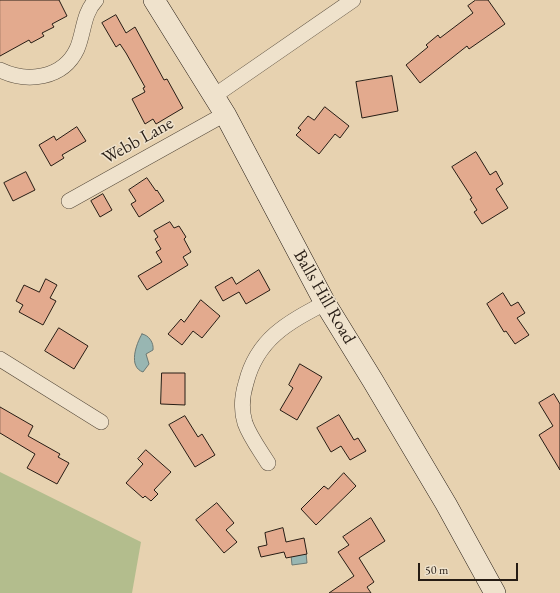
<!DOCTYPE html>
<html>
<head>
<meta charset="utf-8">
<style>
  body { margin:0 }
  #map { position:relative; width:560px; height:593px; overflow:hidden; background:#e7d2b0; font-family:"EB Garamond",serif }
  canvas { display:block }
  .scale { position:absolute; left:418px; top:563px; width:100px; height:18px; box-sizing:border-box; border:2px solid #261c14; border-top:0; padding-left:5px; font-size:12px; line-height:14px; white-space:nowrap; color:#261c14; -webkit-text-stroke:3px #efe2cc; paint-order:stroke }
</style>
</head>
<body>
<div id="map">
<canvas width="560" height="593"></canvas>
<div class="scale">50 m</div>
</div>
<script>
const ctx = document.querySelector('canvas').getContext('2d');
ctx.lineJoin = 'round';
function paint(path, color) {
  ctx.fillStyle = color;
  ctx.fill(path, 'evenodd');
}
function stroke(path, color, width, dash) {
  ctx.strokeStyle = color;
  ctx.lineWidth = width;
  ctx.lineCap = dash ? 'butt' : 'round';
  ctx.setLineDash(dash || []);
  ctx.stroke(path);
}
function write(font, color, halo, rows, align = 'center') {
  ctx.font = font + ' "EB Garamond",serif';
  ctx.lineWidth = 3;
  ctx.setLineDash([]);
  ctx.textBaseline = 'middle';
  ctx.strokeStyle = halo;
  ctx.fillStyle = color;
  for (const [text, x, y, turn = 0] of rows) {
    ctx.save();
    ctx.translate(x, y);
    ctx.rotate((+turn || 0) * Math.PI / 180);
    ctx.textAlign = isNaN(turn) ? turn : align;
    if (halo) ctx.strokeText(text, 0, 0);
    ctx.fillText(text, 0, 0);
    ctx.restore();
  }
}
paint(new Path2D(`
  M 0,472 L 141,542 L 132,593 L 0,593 Z`), '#b3bd8d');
const water = new Path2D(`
  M 142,334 C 149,335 154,343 153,350 L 146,354 L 149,364 L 143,372 C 128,367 136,344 142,334 Z
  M 306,553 L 307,563 L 292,565 L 291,555 Z`);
paint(water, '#98b6b2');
stroke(water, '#6a7873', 1);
const building = new Path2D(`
  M 0,0 L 59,0 L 67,16 L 52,24 L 54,27 L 42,33 L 44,36 L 31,43 L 29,40 L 0,56 Z
  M 476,0 L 488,0 L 505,24 L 469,49 L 467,46 L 420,83 L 406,65 L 428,47 L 426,45 L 438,35 L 440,38 L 473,13 L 468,6 Z
  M 116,15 L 126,33 L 135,27 L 164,80 L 167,79 L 183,108 L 156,124 L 153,119 L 145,124 L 132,99 L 145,92 L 143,88 L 145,87 L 126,53 L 120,44 L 116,47 L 102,23 Z
  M 392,76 L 398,111 L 362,118 L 356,82 Z
  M 325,107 L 349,126 L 340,138 L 335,134 L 319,154 L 296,135 L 301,130 L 298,128 L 308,116 L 314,120 Z
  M 77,127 L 86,141 L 62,155 L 64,158 L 51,166 L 39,145 L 54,136 L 56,140 Z
  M 476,152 L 490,175 L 496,171 L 503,184 L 496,189 L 508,208 L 482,224 L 474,212 L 477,210 L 470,199 L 472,198 L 452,167 Z
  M 26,172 L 35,190 L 13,201 L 4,183 Z
  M 147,178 L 156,191 L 157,190 L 164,201 L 139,217 L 131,204 L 136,201 L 129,190 Z
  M 103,194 L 112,210 L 100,217 L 91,201 Z
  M 170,222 L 174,228 L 179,226 L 186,237 L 184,239 L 191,252 L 183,257 L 188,265 L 147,290 L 138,276 L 162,262 L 156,252 L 161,249 L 155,239 L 158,237 L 154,231 Z
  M 259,270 L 270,290 L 246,304 L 239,292 L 223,301 L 215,287 L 232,277 L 236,284 Z
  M 46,279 L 57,285 L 50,298 L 56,301 L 43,325 L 19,312 L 23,305 L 16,301 L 24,285 L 39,292 Z
  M 503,293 L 511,306 L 518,302 L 525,313 L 517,318 L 529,335 L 515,344 L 506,331 L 504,332 L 487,304 Z
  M 201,300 L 220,316 L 202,338 L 193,331 L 182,345 L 168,334 L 181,319 L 184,322 Z
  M 59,328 L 88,346 L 74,369 L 45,351 Z
  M 300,364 L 322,377 L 297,420 L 280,410 L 293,388 L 289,385 Z
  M 162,373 L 185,373 L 185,405 L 161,404 Z
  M 554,394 L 560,404 L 560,470 L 539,435 L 553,426 L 539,403 Z
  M 0,407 L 33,426 L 28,436 L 60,454 L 58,457 L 69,463 L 57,484 L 27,468 L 35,454 L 0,433 Z
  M 339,415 L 354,440 L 358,438 L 366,451 L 350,460 L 341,446 L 331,452 L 317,428 Z
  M 185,416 L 198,437 L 202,434 L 215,455 L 195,467 L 169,425 Z
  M 146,450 L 171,472 L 154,490 L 158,494 L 151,501 L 145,496 L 143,498 L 126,483 L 143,464 L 138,459 Z
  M 344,473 L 356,486 L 316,525 L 301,509 L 324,486 L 328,489 Z
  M 217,503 L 234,523 L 226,530 L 237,542 L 224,553 L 196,520 Z
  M 371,518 L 385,541 L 359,558 L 374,582 L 367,587 L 371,593 L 329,593 L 354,576 L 338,552 L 349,545 L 343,537 Z
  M 283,528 L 286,542 L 304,538 L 307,554 L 286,558 L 284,552 L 261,557 L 258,547 L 267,545 L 265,533 Z`);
paint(building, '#e3aa8e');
stroke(building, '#261c14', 1);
const street = new Path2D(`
  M 0,70 C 27,83 63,79 77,49 C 84,33 83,13 96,0
  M 214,96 L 353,0
  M 69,201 L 225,114
  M 0,359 L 101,422
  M 268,463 C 260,450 250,437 245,423 C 241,410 242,396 246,383 C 257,339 287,323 325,303`);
const secondary = new Path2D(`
  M 154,0 L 225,114 L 325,303 L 373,381 L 446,504 L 495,593`);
stroke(street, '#564a3b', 16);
stroke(secondary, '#261c14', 22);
stroke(street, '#efe2cc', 15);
stroke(secondary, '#efe2cc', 21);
write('18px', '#261c14', '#efe2cc', [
  ["Webb Lane",138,141,-29],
  ["Balls Hill Road",324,297,60]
]);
</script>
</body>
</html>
